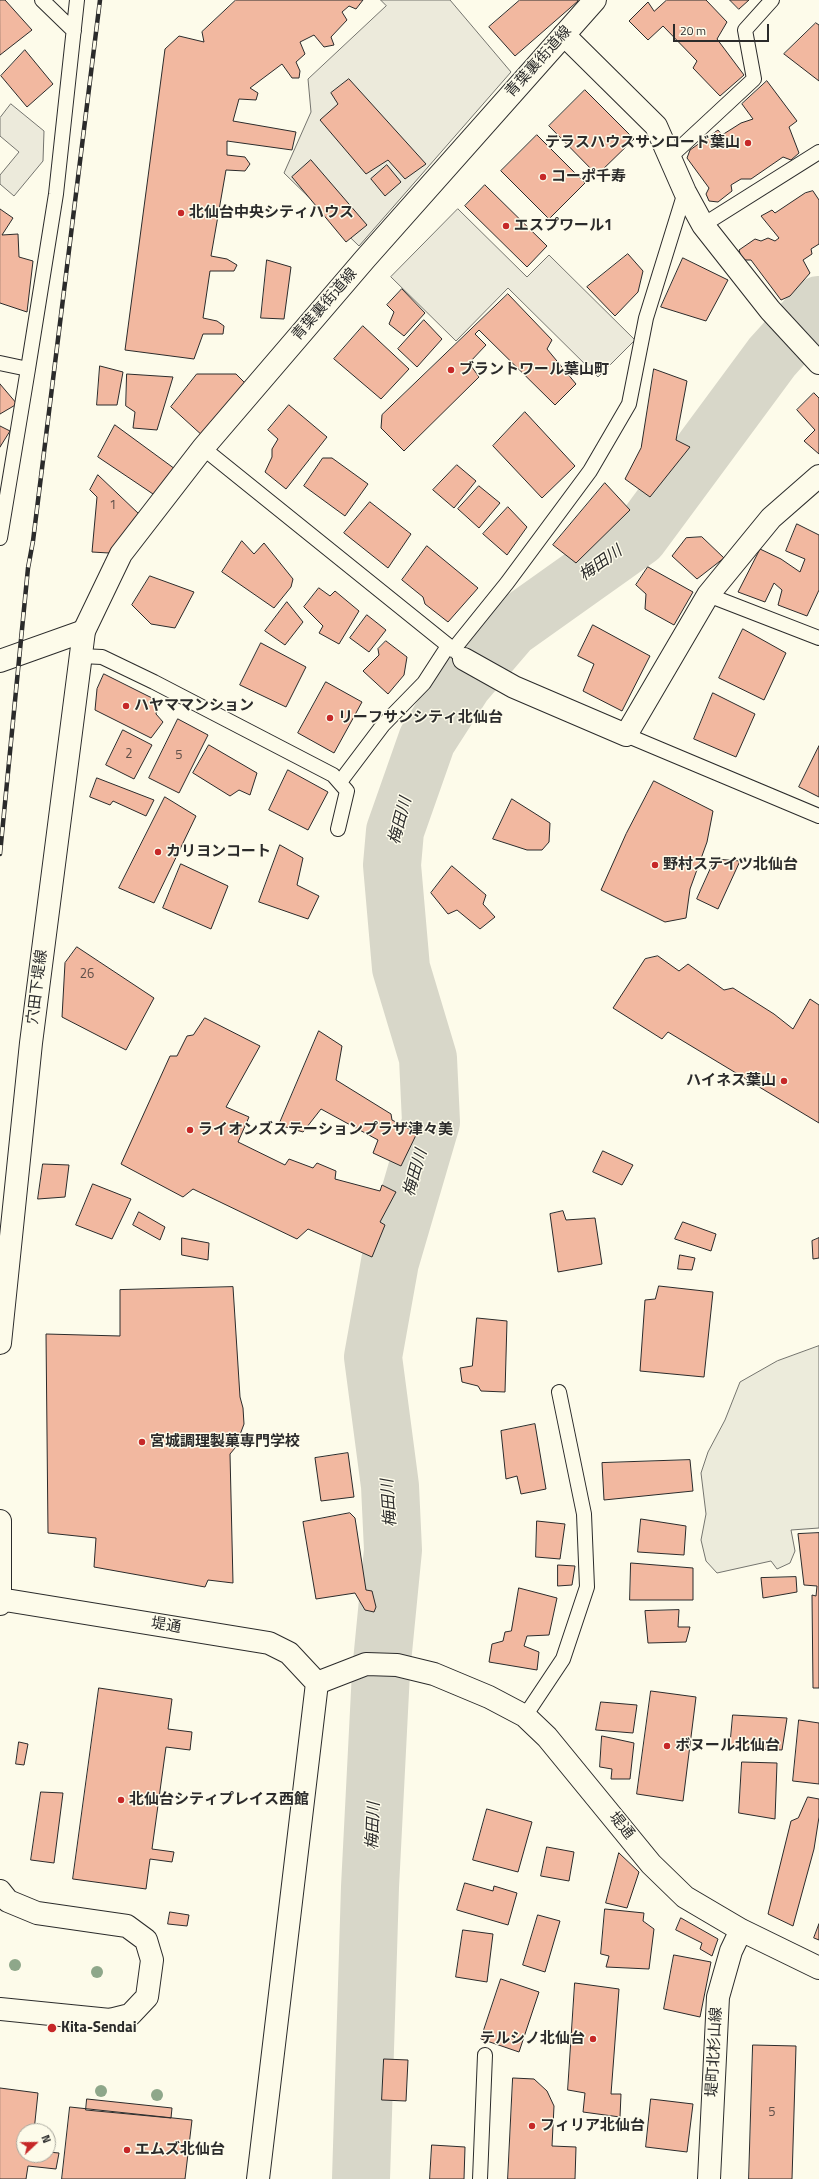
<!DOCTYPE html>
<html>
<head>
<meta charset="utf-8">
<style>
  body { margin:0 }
  #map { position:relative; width:819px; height:2179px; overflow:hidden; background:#fdfbea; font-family:"Titillium Web",sans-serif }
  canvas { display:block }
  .north { position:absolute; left:16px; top:2123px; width:40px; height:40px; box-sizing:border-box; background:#fdfbea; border:1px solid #a9a89e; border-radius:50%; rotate:68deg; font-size:11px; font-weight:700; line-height:16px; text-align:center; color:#2b2b2b }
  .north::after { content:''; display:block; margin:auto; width:14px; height:18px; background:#c62828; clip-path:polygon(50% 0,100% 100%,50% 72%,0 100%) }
  .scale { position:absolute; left:673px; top:24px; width:96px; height:18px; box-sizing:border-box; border:2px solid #2b2b2b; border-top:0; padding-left:5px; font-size:12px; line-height:14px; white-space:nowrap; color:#2b2b2b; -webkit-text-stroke:3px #fdfbea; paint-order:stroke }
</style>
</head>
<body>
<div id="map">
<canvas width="819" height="2179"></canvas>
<div class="north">N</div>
<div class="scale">20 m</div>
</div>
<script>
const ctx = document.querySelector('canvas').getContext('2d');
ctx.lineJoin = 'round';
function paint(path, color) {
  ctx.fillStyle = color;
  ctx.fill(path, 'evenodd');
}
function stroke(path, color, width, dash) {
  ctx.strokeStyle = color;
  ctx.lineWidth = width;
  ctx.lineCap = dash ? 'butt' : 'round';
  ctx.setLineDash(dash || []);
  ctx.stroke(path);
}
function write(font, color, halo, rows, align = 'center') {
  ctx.font = font + ' "Titillium Web","Noto Sans JP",sans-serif';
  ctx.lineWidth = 3;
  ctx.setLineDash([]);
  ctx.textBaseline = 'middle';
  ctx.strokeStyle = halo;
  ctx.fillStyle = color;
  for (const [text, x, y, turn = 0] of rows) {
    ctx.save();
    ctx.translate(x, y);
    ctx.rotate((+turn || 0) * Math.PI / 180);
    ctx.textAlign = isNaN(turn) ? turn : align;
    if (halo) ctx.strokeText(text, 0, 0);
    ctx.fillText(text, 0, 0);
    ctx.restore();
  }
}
const green = new Path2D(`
  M 819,1346 L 819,1528 L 791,1530 L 795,1551 L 790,1563 L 777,1569 L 771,1561 L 717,1573 L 706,1561 L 701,1540 L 706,1514 L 701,1473 L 708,1452 L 725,1420 L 740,1382 L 777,1361 Z`);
paint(green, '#ecebdb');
stroke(green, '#74746e', 1);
const parking = new Path2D(`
  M 381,0 L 450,0 L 511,72 L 359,246 L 284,173 L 311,112 L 308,79 L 386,6 Z
  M 11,104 L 44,131 L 43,161 L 14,196 L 0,184 L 0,175 L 19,152 L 0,136 L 0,118 Z
  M 458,209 L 527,277 L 549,255 L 635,340 L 598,377 L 508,288 L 456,341 L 391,277 Z`);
paint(parking, '#eceadb');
stroke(parking, '#74746e', 1);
stroke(new Path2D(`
  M 361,2179 L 370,1887 L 381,1672 L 393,1550 L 390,1486 L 373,1357 L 390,1262 L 431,1122 L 428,1058 L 401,968 L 392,865 L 395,831 L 427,740 L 463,684 L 511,628 L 639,537 L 772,357 L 819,305`), '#d8d7c9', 58);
const building = new Path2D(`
  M 0,0 L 5,0 L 32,30 L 0,55 Z
  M 236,0 L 363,0 L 356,9 L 349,6 L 342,12 L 347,20 L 331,37 L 334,45 L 324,47 L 314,35 L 300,42 L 305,54 L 296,62 L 300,71 L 299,78 L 292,78 L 282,64 L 250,88 L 258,93 L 256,100 L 239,99 L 233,121 L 296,132 L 292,150 L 227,141 L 227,155 L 245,157 L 250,164 L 245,171 L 226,170 L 211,256 L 227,259 L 237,265 L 234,271 L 210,271 L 203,318 L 217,321 L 224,326 L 223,334 L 203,334 L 194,359 L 125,350 L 165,49 L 179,36 L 204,42 L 202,32 Z
  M 520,0 L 578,0 L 578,1 L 515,56 L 489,27 Z
  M 667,0 L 706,0 L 727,22 L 717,39 L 744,75 L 720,96 L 693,68 L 697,61 L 663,26 L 648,40 L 629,21 L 648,2 L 654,11 Z
  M 730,0 L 749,0 L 739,9 Z
  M 816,23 L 819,25 L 819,81 L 784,54 Z
  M 25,50 L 53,84 L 27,107 L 1,76 Z
  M 349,79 L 426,164 L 405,179 L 388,160 L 366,174 L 320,120 L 338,104 L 331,93 Z
  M 767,81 L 797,121 L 789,127 L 799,153 L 791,160 L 783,157 L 751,179 L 741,179 L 731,185 L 732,191 L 718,202 L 709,201 L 706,194 L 709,188 L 687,158 L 690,150 L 718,130 L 722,135 L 741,123 L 753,119 L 742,104 Z
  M 585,90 L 634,139 L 597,175 L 549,126 Z
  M 537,135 L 585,183 L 549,219 L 501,171 Z
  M 311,160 L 367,225 L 346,242 L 292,177 Z
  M 387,165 L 401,182 L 385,196 L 371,179 Z
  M 485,185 L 547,246 L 527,267 L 465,206 Z
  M 813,191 L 819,200 L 819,244 L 811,249 L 812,254 L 803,260 L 810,273 L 790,296 L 781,300 L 751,260 L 742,260 L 739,250 L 755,239 L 761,241 L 768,238 L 775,241 L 779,238 L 761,216 L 772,210 L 775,213 L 805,193 Z
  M 0,209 L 13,218 L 2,235 L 18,234 L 19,257 L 33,261 L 27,312 L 0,303 Z
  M 628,254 L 643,271 L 638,292 L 615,316 L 587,287 Z
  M 683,258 L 728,280 L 706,321 L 661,307 Z
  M 267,260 L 291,267 L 284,319 L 261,318 Z
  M 402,289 L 425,313 L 404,336 L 389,324 L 394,312 L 387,305 Z
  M 508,294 L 552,340 L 547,349 L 576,384 L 555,405 L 479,330 L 475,334 L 486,345 L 469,363 L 479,377 L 404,451 L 381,428 L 382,415 Z
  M 424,320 L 442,339 L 417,367 L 398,349 Z
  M 363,326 L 409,369 L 381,399 L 334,359 Z
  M 100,366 L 123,372 L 117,405 L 97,405 Z
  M 654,369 L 687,381 L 676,440 L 690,447 L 650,497 L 625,479 L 641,448 Z
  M 127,374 L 173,377 L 157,430 L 133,428 L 135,412 L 126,406 Z
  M 197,374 L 236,374 L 247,385 L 204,437 L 171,407 Z
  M 0,384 L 17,404 L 0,414 Z
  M 814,393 L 819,398 L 819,454 L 804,441 L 815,430 L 797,410 Z
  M 289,405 L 327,437 L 286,489 L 265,472 L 272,457 L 272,449 L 278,439 L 268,430 Z
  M 525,412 L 575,466 L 542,498 L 493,446 Z
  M 115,425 L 175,469 L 156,496 L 98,457 Z
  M 0,426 L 10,431 L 0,447 Z
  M 323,458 L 332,458 L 368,484 L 345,516 L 304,486 Z
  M 457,465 L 476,481 L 454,508 L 433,490 Z
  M 98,475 L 139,514 L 109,553 L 92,552 L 97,497 L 90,490 Z
  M 605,483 L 630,510 L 576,563 L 553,545 Z
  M 479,486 L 500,503 L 479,528 L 458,509 Z
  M 370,502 L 411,534 L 388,568 L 344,533 Z
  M 508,507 L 527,527 L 507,555 L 483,534 Z
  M 797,524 L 819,535 L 819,590 L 807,616 L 778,605 L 782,590 L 774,583 L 765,602 L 738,592 L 760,549 L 781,559 L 800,572 L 805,559 L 786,551 Z
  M 702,537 L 724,558 L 697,579 L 672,556 L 686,538 Z
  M 242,541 L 254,554 L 264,543 L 293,579 L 291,587 L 274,608 L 222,572 Z
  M 427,546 L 478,588 L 448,622 L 425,604 L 423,597 L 402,580 Z
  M 648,567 L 693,592 L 674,625 L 645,609 L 646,594 L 636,585 Z
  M 150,576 L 194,592 L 175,628 L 151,624 L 132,605 Z
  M 319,588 L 330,596 L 335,591 L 359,611 L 339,644 L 319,633 L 323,626 L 304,607 Z
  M 287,602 L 303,622 L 285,645 L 265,631 Z
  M 367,615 L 386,630 L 369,652 L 350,638 Z
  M 593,625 L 650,656 L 622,711 L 583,691 L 594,664 L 578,656 Z
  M 743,629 L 786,653 L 764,700 L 719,678 Z
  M 386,641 L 407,657 L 404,675 L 388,694 L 363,671 L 379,655 L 378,649 Z
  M 261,643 L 306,667 L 286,707 L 240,685 Z
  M 104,674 L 158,701 L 156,714 L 163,722 L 151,738 L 95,710 L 97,689 Z
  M 326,682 L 362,702 L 334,753 L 298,733 Z
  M 713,693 L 755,714 L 736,757 L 694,739 Z
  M 178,719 L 208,735 L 179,793 L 149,778 Z
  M 123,730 L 152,745 L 134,779 L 106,765 Z
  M 209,745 L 257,773 L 250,795 L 239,790 L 230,796 L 193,773 Z
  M 819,746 L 819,797 L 799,787 Z
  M 288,770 L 328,792 L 308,830 L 269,810 Z
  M 97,778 L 154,800 L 146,816 L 113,801 L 110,805 L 90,797 Z
  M 654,781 L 713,811 L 707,842 L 690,889 L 686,918 L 665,922 L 601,890 L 626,834 Z
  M 165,797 L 196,816 L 154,903 L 119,888 Z
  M 512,799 L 550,823 L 549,842 L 542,850 L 527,850 L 493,839 Z
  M 280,845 L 303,858 L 297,885 L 319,896 L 308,919 L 259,902 Z
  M 715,859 L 740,861 L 718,909 L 697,899 Z
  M 181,864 L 228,886 L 211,929 L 163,908 Z
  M 452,866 L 486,895 L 483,904 L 495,917 L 480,929 L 457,910 L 448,914 L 431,893 Z
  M 77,947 L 154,998 L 126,1050 L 62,1017 L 65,963 Z
  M 658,956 L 679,971 L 688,964 L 724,990 L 733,988 L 774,1014 L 793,1029 L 810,999 L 819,1005 L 819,1123 L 668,1032 L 662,1039 L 613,1008 L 645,959 Z
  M 205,1018 L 260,1046 L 226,1107 L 249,1117 L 238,1142 L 285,1165 L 289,1159 L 313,1168 L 317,1163 L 336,1171 L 335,1179 L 380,1191 L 382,1185 L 396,1192 L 380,1222 L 385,1225 L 372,1257 L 308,1229 L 297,1239 L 193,1189 L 183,1197 L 121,1164 L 170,1056 L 177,1056 L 187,1036 L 193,1035 Z
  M 319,1031 L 342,1046 L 336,1080 L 391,1114 L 392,1120 L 417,1133 L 401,1166 L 373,1153 L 378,1140 L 321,1109 L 303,1132 L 279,1125 Z
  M 603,1151 L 633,1165 L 622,1185 L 593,1172 Z
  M 43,1164 L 69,1165 L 65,1197 L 38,1199 Z
  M 93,1184 L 131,1199 L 112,1239 L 76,1225 Z
  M 563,1211 L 566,1220 L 595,1218 L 602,1264 L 558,1272 L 550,1214 Z
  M 139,1212 L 165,1227 L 160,1240 L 133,1225 Z
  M 683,1222 L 716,1234 L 711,1251 L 675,1239 Z
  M 182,1238 L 209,1243 L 208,1260 L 182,1255 Z
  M 819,1238 L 819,1258 L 813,1259 L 812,1241 Z
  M 680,1255 L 695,1258 L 692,1270 L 678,1269 Z
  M 659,1286 L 713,1292 L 704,1377 L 640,1371 L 645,1300 L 655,1299 Z
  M 233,1287 L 240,1397 L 243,1408 L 244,1424 L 235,1448 L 230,1454 L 233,1583 L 208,1580 L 205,1587 L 94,1567 L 96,1538 L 48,1533 L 46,1334 L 120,1336 L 120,1290 Z
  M 477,1318 L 507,1321 L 505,1392 L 481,1391 L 478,1386 L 462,1382 L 460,1368 L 472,1366 Z
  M 535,1424 L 546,1489 L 521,1494 L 517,1476 L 506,1479 L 501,1431 Z
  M 348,1453 L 354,1497 L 321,1501 L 315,1458 Z
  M 690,1460 L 693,1491 L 604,1500 L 602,1463 Z
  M 350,1513 L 355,1518 L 366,1590 L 372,1591 L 376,1607 L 374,1612 L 365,1610 L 355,1593 L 316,1599 L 303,1522 Z
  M 641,1519 L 686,1526 L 684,1555 L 638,1552 Z
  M 537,1521 L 565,1524 L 560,1559 L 536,1557 Z
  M 819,1533 L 819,1688 L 813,1688 L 812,1595 L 816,1596 L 817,1586 L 804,1585 L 798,1534 Z
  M 631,1563 L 693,1568 L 693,1600 L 630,1600 Z
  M 558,1565 L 575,1566 L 572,1585 L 558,1586 Z
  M 796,1577 L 797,1592 L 763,1598 L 761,1578 Z
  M 519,1588 L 557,1598 L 549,1635 L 527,1636 L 524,1646 L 539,1652 L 537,1670 L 489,1662 L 492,1644 L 503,1641 L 505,1632 L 511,1631 Z
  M 679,1610 L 678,1627 L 690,1627 L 686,1642 L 648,1643 L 645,1611 Z
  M 99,1688 L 172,1699 L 168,1729 L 192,1732 L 190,1750 L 166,1747 L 152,1849 L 174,1852 L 172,1862 L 150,1859 L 146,1889 L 73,1879 Z
  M 651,1691 L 696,1697 L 683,1801 L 637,1794 Z
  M 601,1702 L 637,1705 L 633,1733 L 596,1730 Z
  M 733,1715 L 787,1718 L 782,1750 L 730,1748 Z
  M 799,1720 L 819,1723 L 819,1784 L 793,1781 Z
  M 602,1736 L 634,1743 L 630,1779 L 611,1779 L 612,1769 L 600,1767 Z
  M 19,1742 L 28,1744 L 24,1765 L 16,1764 Z
  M 742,1762 L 777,1763 L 775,1819 L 739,1813 Z
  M 41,1792 L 63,1793 L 54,1863 L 31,1860 Z
  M 808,1797 L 819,1799 L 819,1817 L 814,1849 L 793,1926 L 768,1914 L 791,1821 L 798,1818 Z
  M 487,1809 L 532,1822 L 518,1872 L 473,1860 Z
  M 547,1847 L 574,1852 L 569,1881 L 541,1876 Z
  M 619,1853 L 639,1872 L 627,1908 L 606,1903 Z
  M 465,1883 L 493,1891 L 494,1886 L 517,1893 L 508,1925 L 457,1910 Z
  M 605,1909 L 644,1913 L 643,1921 L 654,1929 L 649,1969 L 606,1967 L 609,1956 L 601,1954 Z
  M 170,1912 L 189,1915 L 187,1926 L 168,1924 Z
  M 538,1915 L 560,1921 L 545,1972 L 523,1965 Z
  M 681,1918 L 718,1939 L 712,1956 L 700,1949 L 702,1943 L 676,1930 Z
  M 819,1924 L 819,1940 L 814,1938 Z
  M 463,1930 L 493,1934 L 487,1982 L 456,1977 Z
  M 674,1955 L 711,1962 L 700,2017 L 664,2009 Z
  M 501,1979 L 539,1992 L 519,2052 L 481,2039 Z
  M 575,1983 L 619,1989 L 611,2094 L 621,2094 L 620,2117 L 583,2112 L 585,2093 L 568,2090 Z
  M 753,2045 L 796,2046 L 792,2179 L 749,2179 Z
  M 384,2059 L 408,2060 L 406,2101 L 382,2100 Z
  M 513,2078 L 534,2079 L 547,2091 L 554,2106 L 552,2146 L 576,2147 L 575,2179 L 508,2179 Z
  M 0,2088 L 38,2093 L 34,2131 L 24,2131 L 24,2155 L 48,2155 L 48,2152 L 59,2153 L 56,2169 L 28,2166 L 26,2179 L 0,2179 Z
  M 87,2099 L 172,2108 L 171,2118 L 86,2110 Z
  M 651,2099 L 693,2104 L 687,2152 L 646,2147 Z
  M 70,2107 L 192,2120 L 185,2179 L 62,2179 Z
  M 432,2145 L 465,2147 L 464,2179 L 430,2179 Z`);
paint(building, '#f2b8a0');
stroke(building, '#2b2b2b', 1);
const lane = new Path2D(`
  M 42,0 L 74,31
  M 669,158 L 754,79 L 745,30 L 772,0
  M 703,225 L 819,152
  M 0,363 L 28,369 L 0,538
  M 28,369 L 56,194 L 77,0
  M 203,448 L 460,655
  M 708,595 L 819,638
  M 453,650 L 507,583 L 590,471 L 629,404 L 646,318 L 685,192
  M 81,656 L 102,657 L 154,682 L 333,775 L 347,791 L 338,829
  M 626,735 L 819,816
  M 340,782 L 383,725 L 424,683 L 448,646
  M 525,1716 L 563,1659 L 587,1587 L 584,1514 L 559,1392
  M 480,2179 L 485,2055`);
const street = new Path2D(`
  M 564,35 L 656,126 L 685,192 L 703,225 L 770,310 L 819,363
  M 464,659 L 514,687 L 626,735 L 708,595 L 771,518 L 819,476
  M 0,661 L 84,631
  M 317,1683 L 366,1664 L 397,1665 L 434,1674 L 489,1697 L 525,1716 L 547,1737 L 651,1864 L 685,1897 L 741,1930 L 819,1968
  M 709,2179 L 718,1997 L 731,1951 L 741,1930`);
const secondary = new Path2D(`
  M 0,1343 L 31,1043 L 84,631 L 121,554 L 203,448 L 365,259 L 595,0
  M 0,1521 L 0,1604
  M 0,1599 L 269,1643 L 289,1653 L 317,1683 L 258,2179
  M 0,1891 L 8,1901 L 37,1913 L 127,1926 L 146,1940 L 152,1960 L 147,1997 L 130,2015 L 110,2020 L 0,2009`);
stroke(lane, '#2b2b2b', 16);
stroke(street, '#2b2b2b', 24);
stroke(secondary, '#2b2b2b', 24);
stroke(lane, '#fdfbea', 14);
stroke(street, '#fdfbea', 22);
stroke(secondary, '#fdfbea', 22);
const rail = new Path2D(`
  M 0,854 L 28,568 L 33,541 L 100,0`);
stroke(rail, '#2b2b2b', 4.5);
stroke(rail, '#fdfbea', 3, [9]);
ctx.fillStyle = '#8ea78a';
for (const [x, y] of [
  [15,1965],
  [97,1972],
  [101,2091],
  [157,2095]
]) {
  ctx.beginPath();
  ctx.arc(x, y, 6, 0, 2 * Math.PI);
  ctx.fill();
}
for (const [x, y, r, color] of [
  [748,143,4,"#c62828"],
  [543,177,4,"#c62828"],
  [181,213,4,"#c62828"],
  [506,226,4,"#c62828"],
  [451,370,4,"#c62828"],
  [126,706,4,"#c62828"],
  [330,718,4,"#c62828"],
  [158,852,4,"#c62828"],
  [655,865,4,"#c62828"],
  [784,1081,4,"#c62828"],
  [190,1130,4,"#c62828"],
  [142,1442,4,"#c62828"],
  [667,1746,4,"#c62828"],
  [121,1800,4,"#c62828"],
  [52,2028,5,"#c62828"],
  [593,2039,4,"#c62828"],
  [532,2126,4,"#c62828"],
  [127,2150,4,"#c62828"]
]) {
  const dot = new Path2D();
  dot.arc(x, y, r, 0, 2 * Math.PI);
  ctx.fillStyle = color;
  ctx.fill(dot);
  stroke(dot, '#fdfbea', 1.5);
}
write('13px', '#5d4e48', null, [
  ["1",113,506],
  ["2",129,755],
  ["5",179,756],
  ["26",87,975],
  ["5",772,2113]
]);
write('15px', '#2b2b2b', '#fdfbea', [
  ["青葉裏街道線",539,62,-48],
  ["青葉裏街道線",325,305,-49],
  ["穴田下堤線",38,987,-83],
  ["堤通",166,1626,9],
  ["堤通",621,1826,51],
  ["堤町北杉山線",715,2052,-87]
]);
write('bold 15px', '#2b2b2b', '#fdfbea', [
  ["テラスハウスサンロード葉山",740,143,"right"],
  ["コーポ千寿",551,177],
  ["北仙台中央シティハウス",189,213],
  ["エスプワール1",514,226],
  ["ブラントワール葉山町",459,370],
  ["ハヤママンション",134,706],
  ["リーフサンシティ北仙台",338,718],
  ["カリヨンコート",166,852],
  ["野村ステイツ北仙台",663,865],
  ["ハイネス葉山",776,1081,"right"],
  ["ライオンズステーションプラザ津々美",198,1130],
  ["宮城調理製菓専門学校",150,1442],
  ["ボヌール北仙台",675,1746],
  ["北仙台シティプレイス西館",129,1800],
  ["Kita-Sendai",61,2028],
  ["テルシノ北仙台",585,2039,"right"],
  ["フィリア北仙台",540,2126],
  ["エムズ北仙台",135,2150]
], 'left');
write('italic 16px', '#2b2b2b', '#fdfbea', [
  ["梅田川",601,564,-35],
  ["梅田川",401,821,-75],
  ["梅田川",416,1173,-74],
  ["梅田川",390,1503,-94],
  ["梅田川",374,1826,-88]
]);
</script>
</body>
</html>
